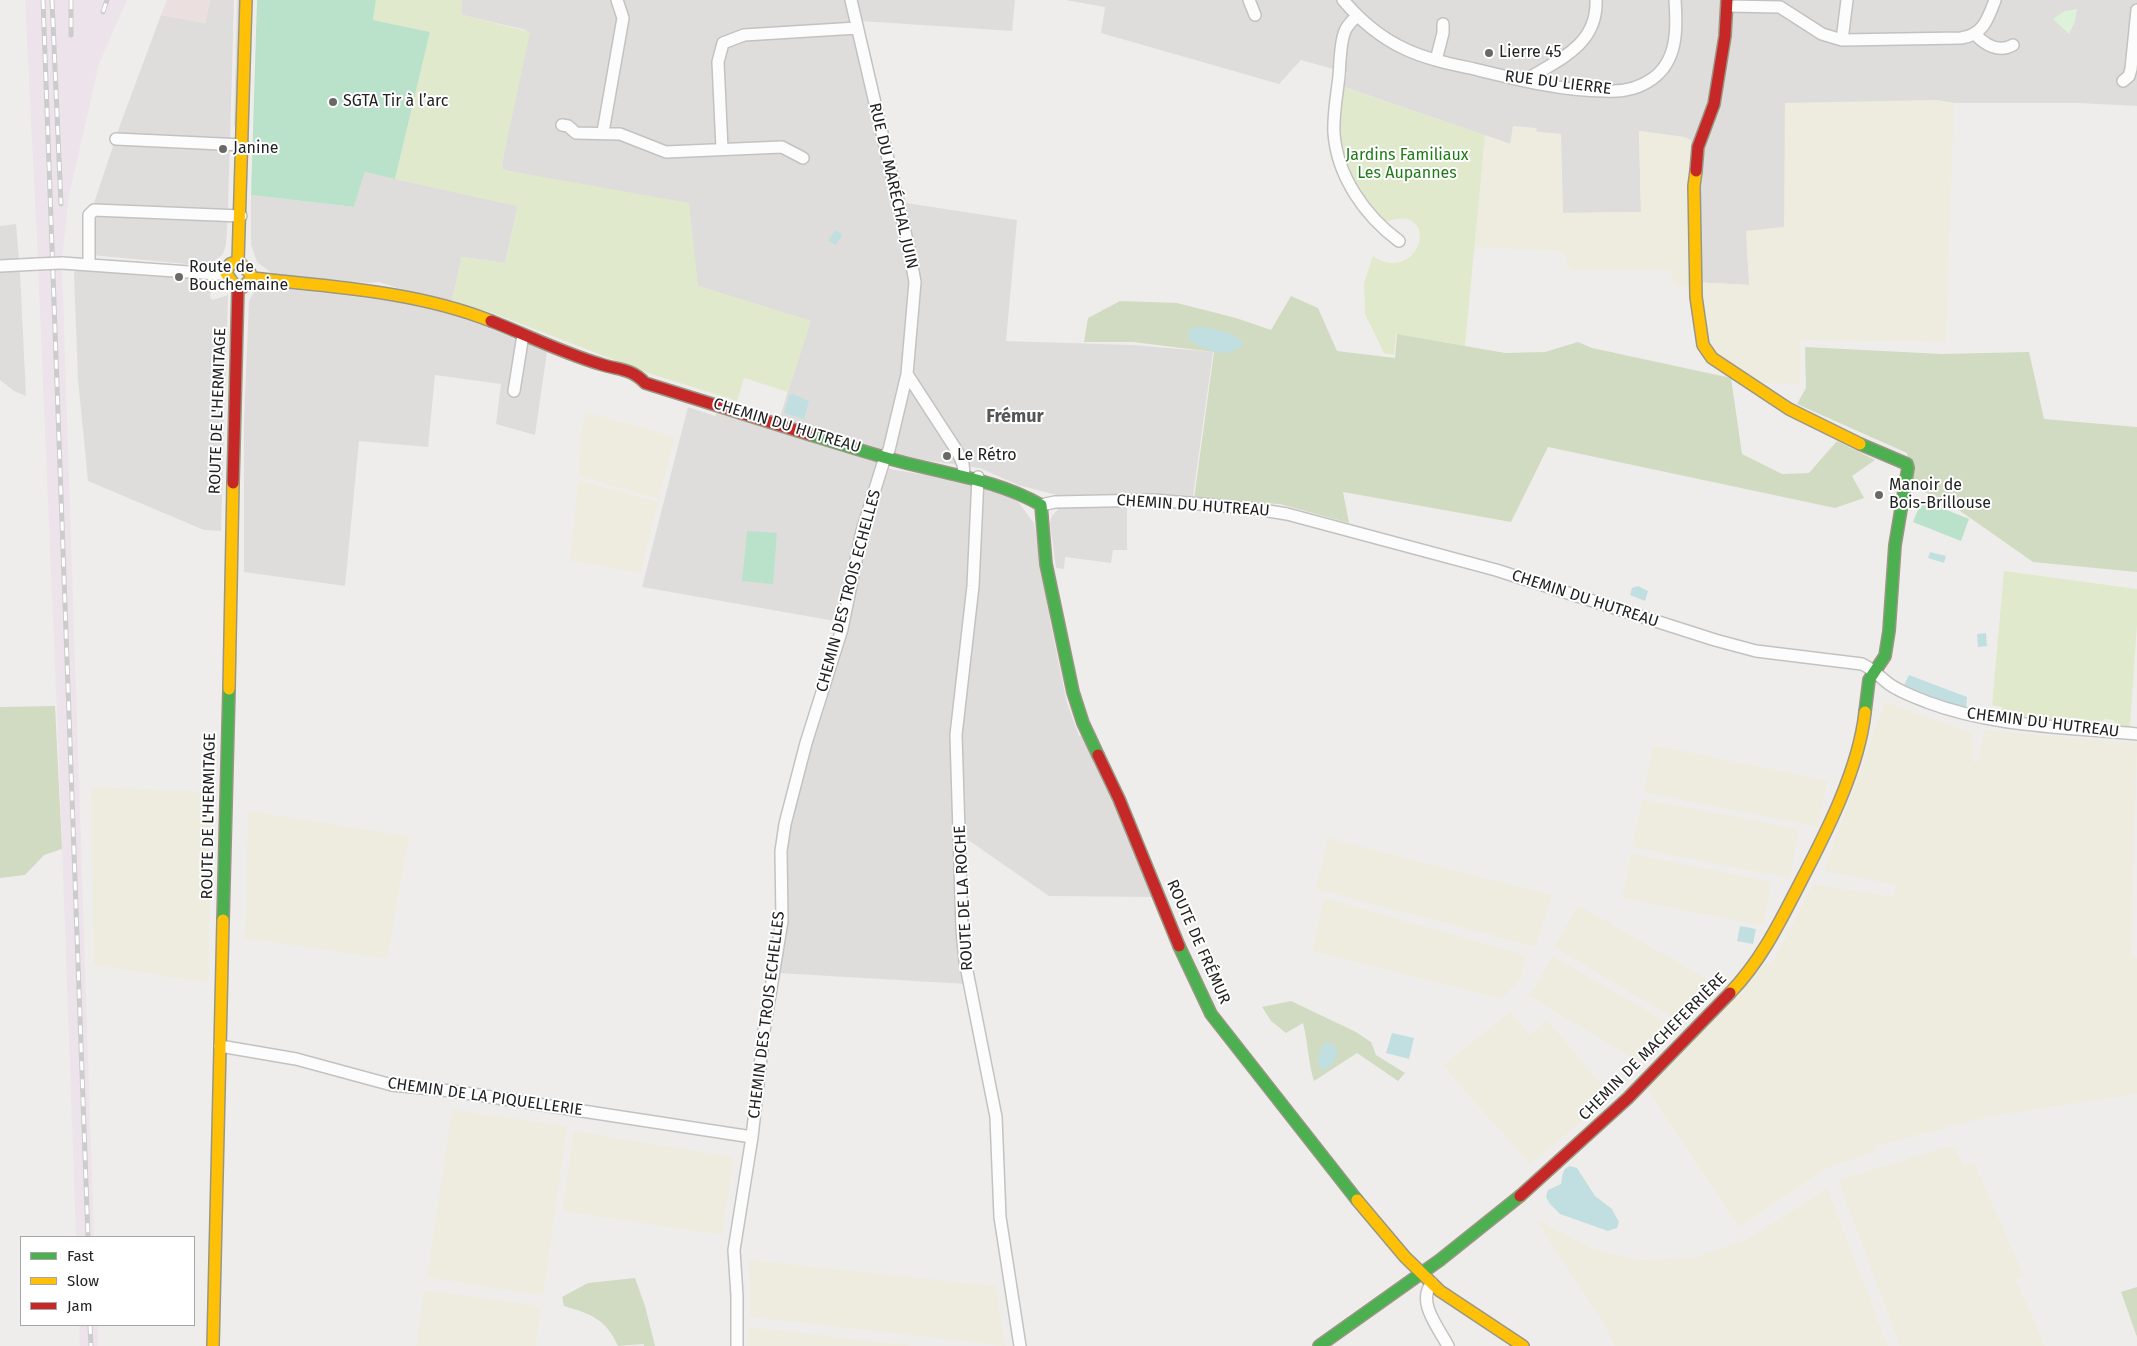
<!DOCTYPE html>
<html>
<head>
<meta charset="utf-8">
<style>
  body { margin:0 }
  #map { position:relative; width:2137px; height:1346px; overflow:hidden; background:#efedeb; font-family:"Fira Sans",sans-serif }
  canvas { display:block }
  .legend { position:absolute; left:20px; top:1236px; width:175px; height:90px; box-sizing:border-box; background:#fff; border:1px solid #a7a7a7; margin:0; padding:6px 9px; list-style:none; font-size:15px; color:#222 }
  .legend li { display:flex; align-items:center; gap:10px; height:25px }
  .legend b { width:25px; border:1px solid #a7a7a7 }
</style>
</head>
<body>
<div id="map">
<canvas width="2137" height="1346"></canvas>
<ul class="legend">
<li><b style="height:6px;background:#4caf50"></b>Fast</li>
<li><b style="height:6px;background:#ffc107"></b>Slow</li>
<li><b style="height:6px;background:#c62828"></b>Jam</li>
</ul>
</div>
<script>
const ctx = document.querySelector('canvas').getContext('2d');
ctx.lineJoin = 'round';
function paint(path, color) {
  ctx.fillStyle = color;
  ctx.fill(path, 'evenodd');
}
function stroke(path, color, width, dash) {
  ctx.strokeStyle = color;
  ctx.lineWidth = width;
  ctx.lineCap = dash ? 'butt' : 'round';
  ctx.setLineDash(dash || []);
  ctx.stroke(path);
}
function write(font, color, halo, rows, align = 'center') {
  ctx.font = font + ' "Fira Sans",sans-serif';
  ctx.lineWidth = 4;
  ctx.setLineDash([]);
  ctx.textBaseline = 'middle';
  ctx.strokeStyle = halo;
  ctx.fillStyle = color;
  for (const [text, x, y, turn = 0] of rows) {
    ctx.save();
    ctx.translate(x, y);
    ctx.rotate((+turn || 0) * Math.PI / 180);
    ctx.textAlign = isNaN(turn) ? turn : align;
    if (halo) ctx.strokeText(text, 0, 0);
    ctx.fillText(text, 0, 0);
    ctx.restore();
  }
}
paint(new Path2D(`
  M 210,0 L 234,0 L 228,209 L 226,245 L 223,254 L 208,266 L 91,255 L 94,203 L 120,125 L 161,15 L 205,23 Z
  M 462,0 L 1015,0 L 1012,31 L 861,21 L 906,203 L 1017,220 L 1006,341 L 1134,345 L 1213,352 L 1192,503 L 1127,501 L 1127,550 L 1113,550 L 1111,563 L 1065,557 L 1064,569 L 1056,568 L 1050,523 L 1052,516 L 1061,506 L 1061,496 L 1018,485 L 980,468 L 923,460 L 880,449 L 780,417 L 810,321 L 698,286 L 525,174 L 503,170 L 502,164 L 526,30 L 462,15 Z
  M 1065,0 L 2137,0 L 2137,106 L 2078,103 L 1954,103 L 1936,100 L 1784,227 L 1749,285 L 1691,282 L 1691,140 L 1684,137 L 1639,131 L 1641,212 L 1563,213 L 1560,134 L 1537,132 L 1510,144 L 1344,87 L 1347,73 L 1301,60 L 1279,84 L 1101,33 L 1105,7 Z
  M 365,172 L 518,206 L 505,263 L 462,257 L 452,300 L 432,299 L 379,282 L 369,283 L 273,274 L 257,262 L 251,245 L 251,195 L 354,207 Z
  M 16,224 L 20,272 L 26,396 L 14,391 L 0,380 L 0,226 Z
  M 76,269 L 217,281 L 210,295 L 211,299 L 213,300 L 228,295 L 221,531 L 204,530 L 88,481 L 78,379 L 74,274 Z
  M 264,286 L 417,304 L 469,320 L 547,352 L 535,435 L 496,424 L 501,384 L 435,375 L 428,447 L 359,441 L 345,586 L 244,572 L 244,421 L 249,301 L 255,290 Z
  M 688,407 L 715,416 L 719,409 L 879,460 L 878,467 L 983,485 L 1013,495 L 1034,523 L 1051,626 L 1067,703 L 1079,736 L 1082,736 L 1134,847 L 1153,897 L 1049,896 L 958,833 L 967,984 L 778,973 L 787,828 L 846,623 L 642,587 Z`), '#dfdddc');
paint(new Path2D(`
  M 167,0 L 210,0 L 205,23 L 161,15 Z`), '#ecdfdf');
paint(new Path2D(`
  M 25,0 L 127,0 L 99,64 L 69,196 L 62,260 L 38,261 Z
  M 38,266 L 62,266 L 94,1237 L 76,1237 L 59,762 Z
  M 79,1325 L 98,1325 L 98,1346 L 80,1346 Z`), '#ece4ea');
paint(new Path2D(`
  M 237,0 L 240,0 L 238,126 L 234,126 Z`), '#dedddc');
paint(new Path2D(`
  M 1936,100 L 1954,103 L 1946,342 L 1801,340 L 1800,384 L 1757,383 L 1707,347 L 1700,288 L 1673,285 L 1672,270 L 1570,271 L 1565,256 L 1559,251 L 1474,247 L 1485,135 L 1510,144 L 1513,126 L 1536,128 L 1537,132 L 1561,134 L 1563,213 L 1641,212 L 1639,131 L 1684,137 L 1691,140 L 1692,148 L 1691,282 L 1749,285 L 1746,231 L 1784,227 L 1785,103 Z
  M 586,412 L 675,437 L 659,499 L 578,476 L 580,436 Z
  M 578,480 L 658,502 L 641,573 L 570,561 Z
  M 1885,702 L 1972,733 L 1973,762 L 1978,762 L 1985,730 L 2137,743 L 2131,957 L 2137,958 L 2137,1094 L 1992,1116 L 1874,1146 L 1876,1152 L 1829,1167 L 1739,1227 L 1646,1087 L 1764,965 L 1772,964 L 1813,884 L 1894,897 L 1896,885 L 1824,871 Z
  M 1653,745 L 1827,780 L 1818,827 L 1644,792 Z
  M 91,787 L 212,792 L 208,983 L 94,965 Z
  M 1642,799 L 1799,829 L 1790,878 L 1632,847 Z
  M 248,811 L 409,836 L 387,959 L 245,938 Z
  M 1328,838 L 1552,895 L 1536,947 L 1316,889 Z
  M 1631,854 L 1772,882 L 1763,926 L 1622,898 Z
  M 1324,898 L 1525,955 L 1521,979 L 1502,999 L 1312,951 Z
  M 1578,905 L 1707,979 L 1682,1023 L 1554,947 Z
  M 1553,956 L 1669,1024 L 1644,1065 L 1529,996 Z
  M 1510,1012 L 1530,1035 L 1547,1020 L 1612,1097 L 1530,1164 L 1443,1066 Z
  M 452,1110 L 567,1126 L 543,1296 L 427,1277 Z
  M 574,1131 L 734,1157 L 722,1235 L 562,1211 Z
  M 1953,1145 L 1963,1165 L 1974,1162 L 2024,1276 L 2016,1280 L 2045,1346 L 1900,1346 L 1838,1180 Z
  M 1827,1188 L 1888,1346 L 1615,1346 L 1604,1324 L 1536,1220 L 1596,1250 L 1641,1260 L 1697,1257 L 1750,1238 Z
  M 749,1260 L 996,1286 L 1005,1346 L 750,1317 Z
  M 424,1290 L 541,1306 L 536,1346 L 416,1346 Z
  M 749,1327 L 916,1346 L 748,1346 Z`), '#eeecdf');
paint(new Path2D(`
  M 376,0 L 462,0 L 462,15 L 530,32 L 502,164 L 503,170 L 689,203 L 698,286 L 811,321 L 788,392 L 744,378 L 737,401 L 648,373 L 493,313 L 465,306 L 452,300 L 462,257 L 505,263 L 518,206 L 395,179 L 430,32 L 373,20 Z
  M 1343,87 L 1485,135 L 1465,346 L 1396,334 L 1394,355 L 1384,353 L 1365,314 L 1364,283 L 1373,256 C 1407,280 1434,236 1412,221 C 1404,216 1389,221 1381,223 C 1346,174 1330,148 1343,87 Z
  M 2004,571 L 2137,589 L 2137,625 L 2130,728 L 2118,727 L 2113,720 L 2105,719 L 2097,725 L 2024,720 L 2001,715 L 2002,707 L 1992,705 Z`), '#e1e9cd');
paint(new Path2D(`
  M 1291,296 L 1318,308 L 1337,351 L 1395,358 L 1397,334 L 1505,353 L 1545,352 L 1578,342 L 1592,348 L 1731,378 L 1742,454 L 1782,474 L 1809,473 L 1837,441 L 1875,460 L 1852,476 L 1864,498 L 1835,508 L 1548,447 L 1511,522 L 1343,492 L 1349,523 L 1280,504 L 1194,499 L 1214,352 L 1133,342 L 1084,342 L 1088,318 L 1120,301 L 1177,303 L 1236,318 L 1271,330 Z
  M 1805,347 L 1942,354 L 2029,352 L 2044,419 L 2137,427 L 2137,572 L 2033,562 L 1956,508 L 1913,486 L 1907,453 L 1797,404 L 1806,388 Z
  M 55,706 L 62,849 L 44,855 L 25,875 L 0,878 L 0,707 Z
  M 1291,1001 L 1356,1032 L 1371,1042 L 1376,1055 L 1405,1073 L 1398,1081 L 1357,1053 L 1314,1081 C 1308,1062 1308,1042 1303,1023 L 1286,1033 L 1271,1021 L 1262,1007 Z
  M 635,1278 L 645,1306 L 655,1346 L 644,1346 L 644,1344 L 618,1346 C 606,1319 591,1314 564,1306 L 562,1297 L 588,1283 Z
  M 2137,1287 L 2137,1337 L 2121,1292 Z`), '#d0dbc2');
paint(new Path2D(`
  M 2077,9 L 2075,21 L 2069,34 L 2053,19 L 2065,11 Z`), '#ddf2d9');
paint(new Path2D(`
  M 257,0 L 376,0 L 373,20 L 430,32 L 395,179 L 365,172 L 354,207 L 251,195 Z
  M 1922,500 L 1969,519 L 1961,541 L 1913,522 Z
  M 747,531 L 777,533 L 773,584 L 742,581 Z`), '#bae2ca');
paint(new Path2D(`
  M 836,230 L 843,235 L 835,245 L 828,240 Z
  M 1195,327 C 1212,328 1232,331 1244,343 C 1241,345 1238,349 1234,351 C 1221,357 1197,347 1188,338 L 1189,330 Z
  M 793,394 L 809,401 L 804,419 L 784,413 L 789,395 Z
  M 1930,552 L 1946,556 L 1944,563 L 1928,558 Z
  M 1638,586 L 1648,591 L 1645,601 L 1630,595 L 1632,588 Z
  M 1986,633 L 1987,646 L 1978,647 L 1977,634 Z
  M 1909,675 L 1967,697 L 1966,709 L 1945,705 L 1903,687 Z
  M 1740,926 L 1756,929 L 1753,944 L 1737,941 Z
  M 1392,1033 L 1414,1038 L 1409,1059 L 1386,1053 Z
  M 1324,1043 L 1331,1043 L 1337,1049 C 1337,1059 1332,1066 1323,1071 C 1314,1062 1319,1053 1324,1043 Z
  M 1570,1166 L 1577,1168 L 1595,1196 L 1612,1209 L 1619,1222 L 1617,1228 L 1608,1231 L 1560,1214 L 1550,1204 L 1546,1197 L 1548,1190 L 1561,1184 C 1563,1177 1561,1169 1570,1166 Z`), '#c1dfe0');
const street = new Path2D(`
  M 1249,0 L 1255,15
  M 1343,0 C 1360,20 1381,38 1405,49 C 1426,59 1451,64 1474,69 C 1515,79 1562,91 1605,91 C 1621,92 1638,89 1652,79 C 1678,61 1677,28 1675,0
  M 1727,6 L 1780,7 L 1822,34 L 1842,40 L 1961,38 C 1983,35 1988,19 1995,0
  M 1357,16 C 1353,20 1347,25 1345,31 C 1340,42 1340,64 1339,76 C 1337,95 1333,114 1334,133 C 1337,176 1365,216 1399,241
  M 1975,34 C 1985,45 1999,53 2013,45
  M 1842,40 L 1847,0
  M 1436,60 L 1443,33 L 1443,24
  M 1524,81 C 1557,60 1598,46 1596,0
  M 2123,81 L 2129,76 L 2131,69 L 2137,10
  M 562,125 L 568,126 L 576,133 L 620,134 L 666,152 L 782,147 L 803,158
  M 603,132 L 623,18 L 617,0
  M 116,139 L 243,145
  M 722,149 L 718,62 L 723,43 L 744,35 L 857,28
  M 62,263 L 217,274 L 226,273
  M 89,264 L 89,215 L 94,210 L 241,216
  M 0,266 L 38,264
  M 907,374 L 957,451 L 963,464 L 964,474
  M 514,391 L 523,335
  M 978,477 L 973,586 L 956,735 L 962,930 L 965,961 L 996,1117 L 1000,1217 L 1020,1346
  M 1041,505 L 1055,502 L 1154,500 L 1256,509 L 1287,514 L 1496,570 L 1715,640 L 1756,651 L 1862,664 C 1873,669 1880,677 1889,684 C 1900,692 1915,697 1927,702 C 1993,727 2067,727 2137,734
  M 220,1046 L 296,1059 L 392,1085 L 452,1091 L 752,1137
  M 1432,1283 C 1416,1302 1439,1328 1448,1346
  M 737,1346 L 737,1296 L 734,1250 L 752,1137 L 764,1031 L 782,921 L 781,851 L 785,824 L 806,743 L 842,629 L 862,531 L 885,457 L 889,450 L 907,374 L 915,282 L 909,249 L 851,0`);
const fast = new Path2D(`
  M 811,435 C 845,445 879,457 914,465 C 958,476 1001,482 1041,505 L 1046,564 L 1073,692 L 1083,723 L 1098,755
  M 1860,444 L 1907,464 L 1908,468 L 1895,545 L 1889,631 L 1885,656 L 1869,680 L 1865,712
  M 223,920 L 229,689
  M 1179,946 L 1211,1014 L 1357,1200
  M 1319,1346 L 1440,1260 L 1520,1196`);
const slow = new Path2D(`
  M 1696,171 L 1694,186 L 1696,297 L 1703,345 L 1712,358 L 1789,409 L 1860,444
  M 238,261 L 246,0
  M 238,261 L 250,273 L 252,278 L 243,287 L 235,286 L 226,273 L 230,264 Z
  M 252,278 C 332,287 416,291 491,321
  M 229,689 L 233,483
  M 1730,993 C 1761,961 1780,922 1800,883 C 1826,833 1859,769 1865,712
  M 1357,1200 L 1405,1257 L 1440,1291 L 1523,1346
  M 213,1346 L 223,920`);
const jam = new Path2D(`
  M 1696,171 L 1698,147 L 1714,104 L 1725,36 L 1727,0
  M 491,321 C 527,335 563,353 600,364 C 617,370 632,368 645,383 L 811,435
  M 233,483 L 238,287
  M 1098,755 L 1119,799 L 1179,946
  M 1520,1196 L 1628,1098 L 1730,993`);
stroke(street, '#c3c2c1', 14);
stroke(fast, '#999784', 14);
stroke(slow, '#999784', 14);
stroke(jam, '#999784', 14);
stroke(street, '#fdfcfc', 11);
stroke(fast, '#4caf50', 11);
stroke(slow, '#ffc107', 11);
stroke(jam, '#c62828', 11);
const rail = new Path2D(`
  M 43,0 L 88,1237
  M 52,0 L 61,204
  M 71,0 L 71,35
  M 103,12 L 107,0
  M 90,1325 L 91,1346`);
stroke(rail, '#ccc', 5);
stroke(rail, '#fff', 3, [9]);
const streetBridge = new Path2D(`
  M 38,264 L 62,263`);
stroke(streetBridge, '#c3c2c1', 14, []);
stroke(streetBridge, '#fdfcfc', 11);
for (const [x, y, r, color] of [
  [1489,53,5,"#6a6968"],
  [333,102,5,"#6a6968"],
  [223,149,5,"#6a6968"],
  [179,277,5,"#6a6968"],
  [947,456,5,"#6a6968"],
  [1879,495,5,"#6a6968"]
]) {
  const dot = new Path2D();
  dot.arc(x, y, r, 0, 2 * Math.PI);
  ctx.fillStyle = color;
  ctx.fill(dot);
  stroke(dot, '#fff', 2);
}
write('16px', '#222', '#fff', [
  ["Lierre 45",1499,53],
  ["SGTA Tir à l’arc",343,102],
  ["Janine",233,149],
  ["Route de",189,268],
  ["Bouchemaine",189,286],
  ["Le Rétro",957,456],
  ["Manoir de",1889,486],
  ["Bois-Brillouse",1889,504]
], 'left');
write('16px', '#222', '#fff', [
  ["RUE DU LIERRE",1558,83,7],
  ["RUE DU MARÉCHAL JUIN",893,186,77],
  ["ROUTE DE L'HERMITAGE",218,411,-88],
  ["CHEMIN DU HUTREAU",787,426,17],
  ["CHEMIN DU HUTREAU",1193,506,4],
  ["CHEMIN DES TROIS ECHELLES",849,591,-75],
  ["CHEMIN DU HUTREAU",1585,599,18],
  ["CHEMIN DU HUTREAU",2043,723,7],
  ["ROUTE DE L'HERMITAGE",209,816,-89],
  ["ROUTE DE LA ROCHE",964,898,-93],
  ["ROUTE DE FRÉMUR",1198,942,66],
  ["CHEMIN DES TROIS ECHELLES",767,1015,-83],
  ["CHEMIN DE MACHEFERRIÈRE",1653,1047,-45],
  ["CHEMIN DE LA PIQUELLERIE",485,1097,8]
]);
write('16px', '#1e7a15', '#fff', [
  ["Jardins Familiaux",1407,156],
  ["Les Aupannes",1407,174]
]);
write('bold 18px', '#555', '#fff', [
  ["Frémur",1015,417]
]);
</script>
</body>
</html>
